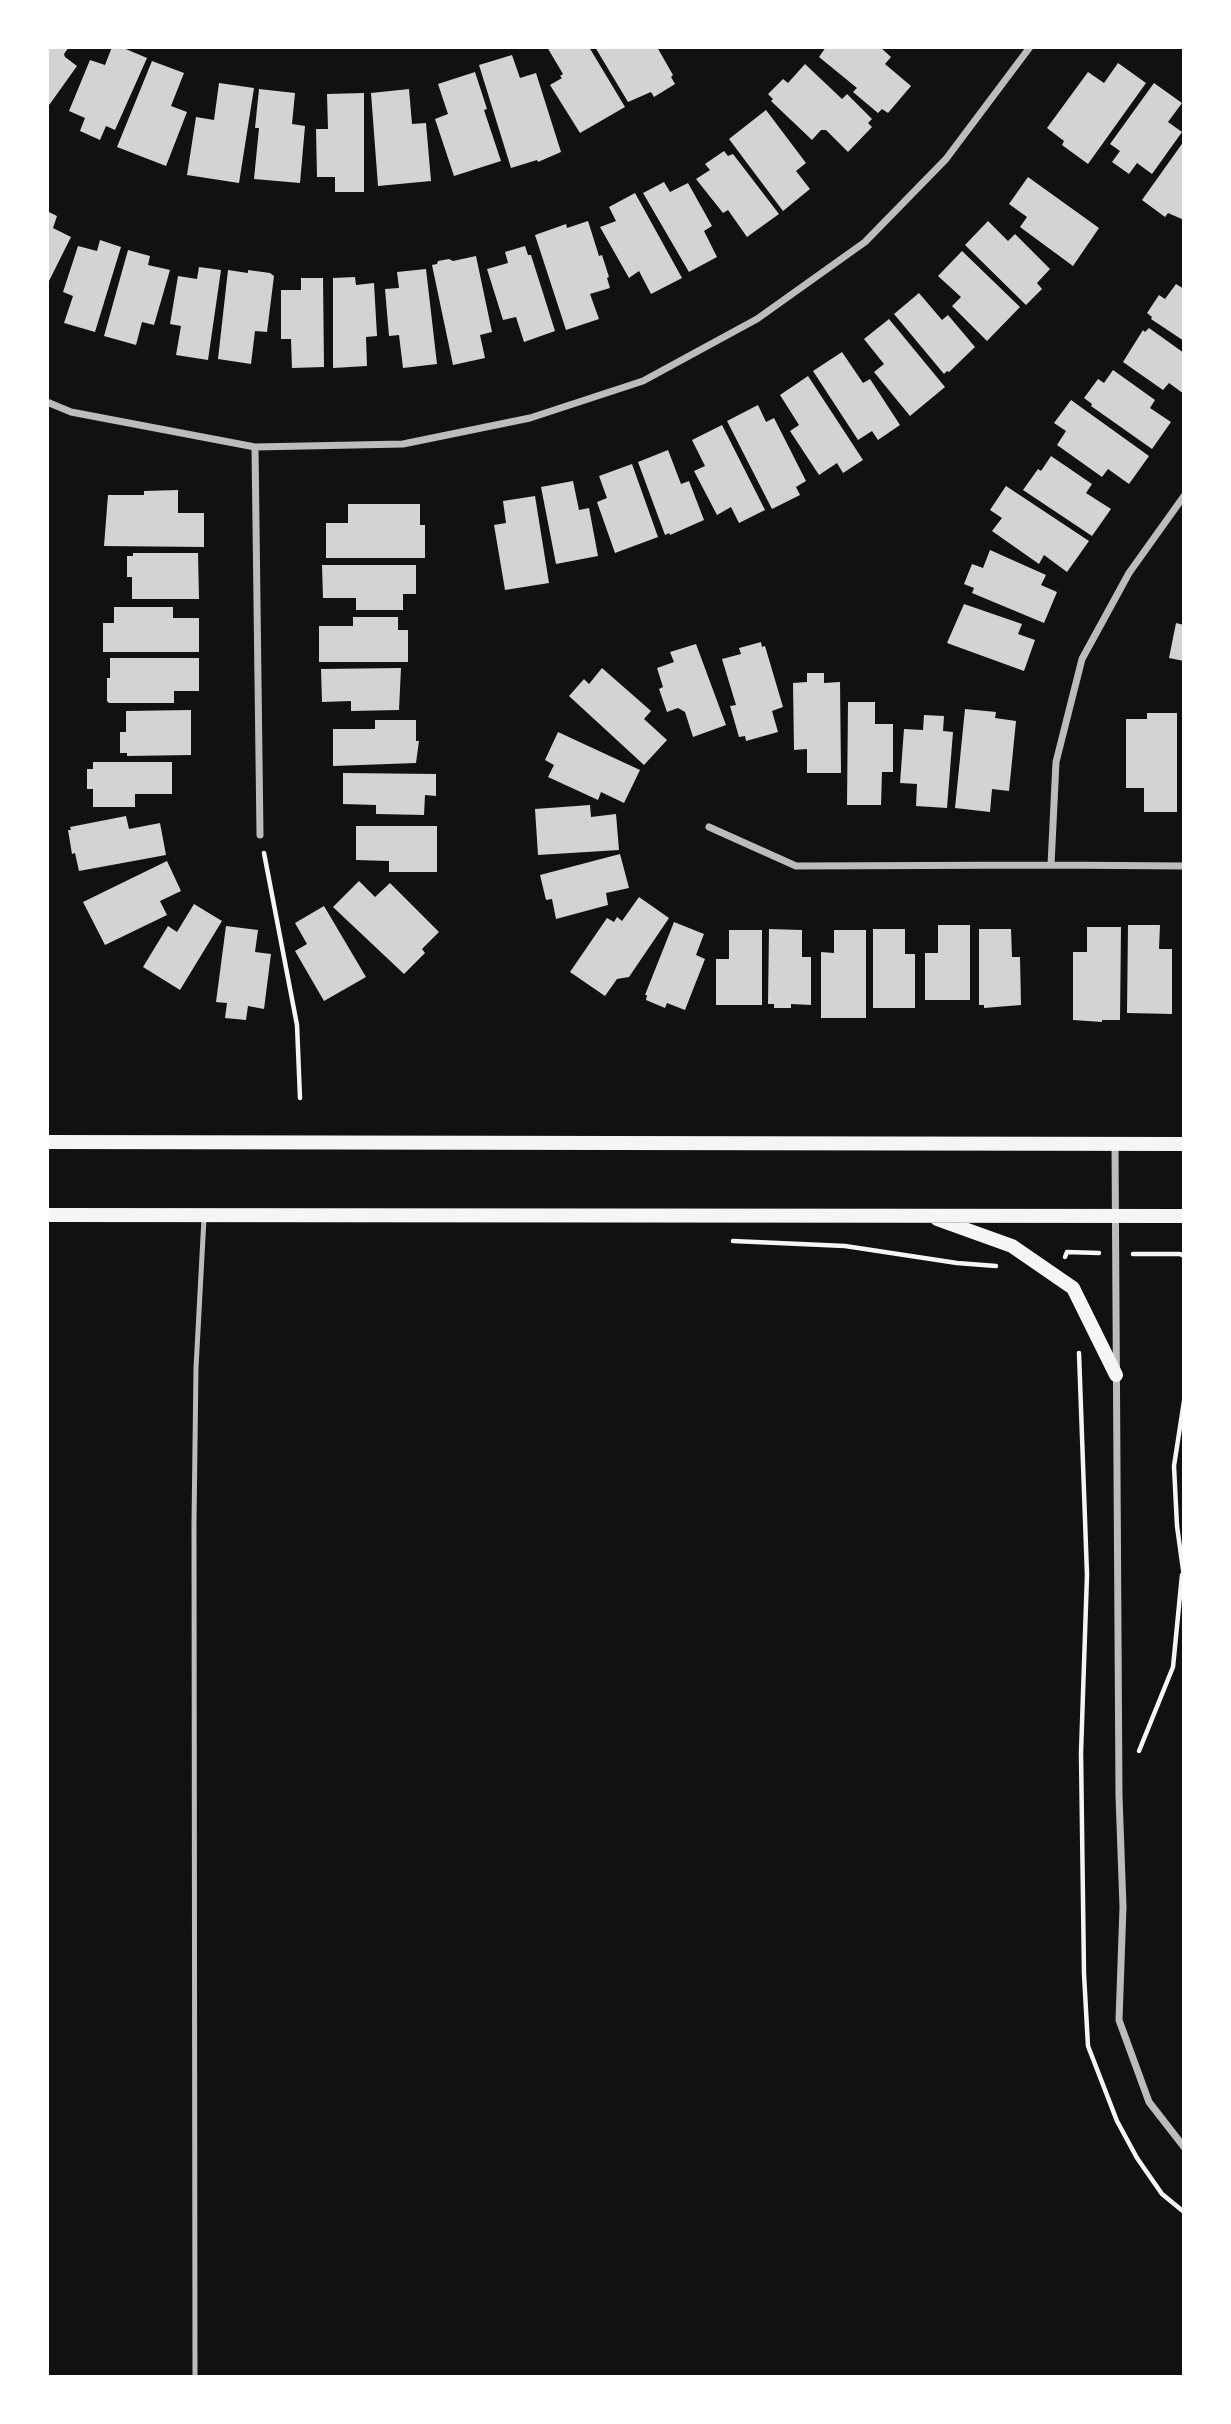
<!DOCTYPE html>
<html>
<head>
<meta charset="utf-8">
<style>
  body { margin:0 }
  #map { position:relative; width:1231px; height:2424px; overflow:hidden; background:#111; font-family:"Titillium Web",sans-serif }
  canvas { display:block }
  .frame { position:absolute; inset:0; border:49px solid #fff; pointer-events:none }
</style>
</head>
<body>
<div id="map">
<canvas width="1231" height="2424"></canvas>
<div class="frame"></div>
</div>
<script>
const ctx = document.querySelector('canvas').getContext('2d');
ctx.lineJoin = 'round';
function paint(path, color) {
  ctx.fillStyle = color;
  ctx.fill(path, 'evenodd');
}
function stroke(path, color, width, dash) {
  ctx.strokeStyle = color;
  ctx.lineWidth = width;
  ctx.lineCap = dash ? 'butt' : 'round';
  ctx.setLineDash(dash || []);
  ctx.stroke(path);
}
paint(new Path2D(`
  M 47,47 L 69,47 L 64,54 L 65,57 L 77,66 L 47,108 Z
  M 112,47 L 121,47 L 147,58 L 115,130 L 106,126 L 100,140 L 80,131 L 85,118 L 69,111 L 90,60 L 105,65 Z
  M 547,47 L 589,47 L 625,107 L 580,133 L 550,85 L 562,78 L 560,76 L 563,74 Z
  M 595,47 L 657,47 L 673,75 L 671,77 L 675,84 L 654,97 L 651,92 L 628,102 Z
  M 826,47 L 880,47 L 891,57 L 885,64 L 911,86 L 888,113 L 882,109 L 878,113 L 853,92 L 857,88 L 819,57 Z
  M 512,55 L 520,78 L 536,73 L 561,152 L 538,162 L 537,160 L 511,168 L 479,65 Z
  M 152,61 L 184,73 L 171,106 L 187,112 L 166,166 L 117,147 Z
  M 1118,63 L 1146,83 L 1088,164 L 1062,145 L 1064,141 L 1047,128 L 1088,72 L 1104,83 Z
  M 805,64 L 842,99 L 847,94 L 872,119 L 868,123 L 872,127 L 848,152 L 826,130 L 821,130 L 812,140 L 771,101 L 773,99 L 768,94 L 783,79 L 788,83 Z
  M 475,72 L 487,109 L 484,110 L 501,161 L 454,176 L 435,119 L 448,114 L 438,84 Z
  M 219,83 L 254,88 L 239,183 L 187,175 L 196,117 L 214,120 Z
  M 1154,83 L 1182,103 L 1168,122 L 1182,132 L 1152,174 L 1137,163 L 1129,174 L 1112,162 L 1120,151 L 1110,144 Z
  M 259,89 L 295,93 L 292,124 L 305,126 L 300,183 L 254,179 L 259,128 L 255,128 Z
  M 409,89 L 412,124 L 426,123 L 431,181 L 378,186 L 371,93 Z
  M 364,93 L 364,192 L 335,192 L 335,177 L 317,177 L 316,129 L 328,129 L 327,94 Z
  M 766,110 L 806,163 L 796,171 L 810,189 L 783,211 L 729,139 Z
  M 1184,141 L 1184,220 L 1168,213 L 1165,217 L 1142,200 Z
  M 724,151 L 728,156 L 733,154 L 779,214 L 747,237 L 728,210 L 723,213 L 696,179 L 710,170 L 705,164 Z
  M 1028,177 L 1099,228 L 1073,266 L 1020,227 L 1027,217 L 1009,204 Z
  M 664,182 L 670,192 L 688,183 L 712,226 L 704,231 L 717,257 L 689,272 L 643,193 Z
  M 635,193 L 682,278 L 651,294 L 639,271 L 629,278 L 600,227 L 616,221 L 609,207 Z
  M 47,211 L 57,216 L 53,228 L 71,237 L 47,285 Z
  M 588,221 L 599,256 L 602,255 L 609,277 L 607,278 L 610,288 L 590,294 L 599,319 L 566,330 L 535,235 L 566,224 L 567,228 Z
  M 988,221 L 1008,241 L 1015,234 L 1050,269 L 1037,283 L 1042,289 L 1026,305 L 965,245 Z
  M 100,240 L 121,247 L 95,332 L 64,323 L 73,296 L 63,292 L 78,246 L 97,251 Z
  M 525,246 L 528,255 L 531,255 L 555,331 L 524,342 L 516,317 L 503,320 L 487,269 L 508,263 L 505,252 Z
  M 128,250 L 150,256 L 148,265 L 170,270 L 154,325 L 142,322 L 136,345 L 104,336 Z
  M 962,251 L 1020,307 L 987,341 L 952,306 L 961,297 L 938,276 Z
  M 476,256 L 492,332 L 480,335 L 485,358 L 453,365 L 432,265 L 437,264 L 438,261 L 449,259 L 453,261 Z
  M 199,267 L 221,270 L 208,360 L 176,355 L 181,326 L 170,324 L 178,276 L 197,279 Z
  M 426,269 L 437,364 L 403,368 L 399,335 L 389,336 L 385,289 L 399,288 L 397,272 Z
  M 228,270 L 248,273 L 248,270 L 270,273 L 274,276 L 267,332 L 255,331 L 251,364 L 218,359 Z
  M 355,277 L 356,285 L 374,283 L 377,336 L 366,337 L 367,366 L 333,368 L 333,278 Z
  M 301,278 L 323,278 L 324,367 L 292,368 L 291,339 L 281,339 L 281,290 L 301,290 Z
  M 1176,284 L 1184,289 L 1184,341 L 1151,319 L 1152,317 L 1147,313 L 1159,295 L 1165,299 Z
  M 919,293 L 942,320 L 948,315 L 975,347 L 949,372 L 947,371 L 944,374 L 894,314 Z
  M 889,319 L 945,387 L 910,416 L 874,372 L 884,364 L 864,339 Z
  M 1149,328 L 1184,353 L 1184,394 L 1169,383 L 1163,390 L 1123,362 L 1143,330 L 1145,332 Z
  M 842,352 L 863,383 L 870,379 L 900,425 L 878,440 L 872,431 L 858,440 L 813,371 Z
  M 1113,370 L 1155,400 L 1150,408 L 1171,422 L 1152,449 L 1091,406 L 1092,404 L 1084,398 L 1098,379 L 1104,383 Z
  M 808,376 L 863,460 L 843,473 L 837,463 L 819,475 L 790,431 L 799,425 L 780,395 Z
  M 1071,400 L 1149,456 L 1129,484 L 1108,469 L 1102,477 L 1057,445 L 1066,431 L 1054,423 Z
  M 758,405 L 766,422 L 774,418 L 806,481 L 796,487 L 800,495 L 772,509 L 727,421 Z
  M 722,425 L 765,510 L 739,523 L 731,507 L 717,515 L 694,471 L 705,466 L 692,440 Z
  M 668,450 L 681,484 L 689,481 L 704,520 L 670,535 L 669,533 L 665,535 L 638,462 Z
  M 1051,456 L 1092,484 L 1086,493 L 1111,509 L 1092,536 L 1023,490 L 1038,469 L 1041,471 Z
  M 632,464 L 658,537 L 615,553 L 597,502 L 607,498 L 599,476 Z
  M 573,481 L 579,510 L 589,508 L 598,556 L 556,564 L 541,487 Z
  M 1006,486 L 1089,541 L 1067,572 L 1044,555 L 1039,564 L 992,531 L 1002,518 L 990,510 Z
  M 178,490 L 178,513 L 204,513 L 204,547 L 104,546 L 108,495 L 144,495 L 144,491 Z
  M 535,496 L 549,583 L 505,590 L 494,525 L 506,523 L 503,501 Z
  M 348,504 L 420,504 L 420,525 L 425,525 L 425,558 L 326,558 L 326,523 L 348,523 Z
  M 990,550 L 1046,575 L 1041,585 L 1057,592 L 1044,623 L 972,593 L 974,588 L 964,584 L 972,564 L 983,568 Z
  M 133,553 L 198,553 L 199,599 L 132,599 L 132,577 L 127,577 L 127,556 L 133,556 Z
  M 322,565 L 416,565 L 416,594 L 403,594 L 403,610 L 356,610 L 356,598 L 323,598 Z
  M 964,604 L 1022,624 L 1018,634 L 1035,640 L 1024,671 L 947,643 Z
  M 114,607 L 173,607 L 173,618 L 199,618 L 199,652 L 103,652 L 103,623 L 114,623 Z
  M 353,617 L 398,617 L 398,630 L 408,630 L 408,662 L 319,662 L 319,626 L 353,626 Z
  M 1176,623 L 1184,625 L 1184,661 L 1169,658 Z
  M 761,642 L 762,647 L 765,646 L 783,707 L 772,711 L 778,732 L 746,741 L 745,736 L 739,737 L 730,706 L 736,705 L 722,659 L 741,654 L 739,648 Z
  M 696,644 L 726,725 L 693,737 L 685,712 L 678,708 L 667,712 L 659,689 L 663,687 L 657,668 L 674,662 L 670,652 Z
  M 110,658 L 199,658 L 199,691 L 174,691 L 174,703 L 109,703 L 107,701 L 107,678 L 110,678 Z
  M 401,668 L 399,710 L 351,711 L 351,701 L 322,702 L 321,669 Z
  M 602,668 L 651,711 L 644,719 L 667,740 L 644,765 L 569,696 L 584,679 L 589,684 Z
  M 807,673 L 824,673 L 824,683 L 840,682 L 841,773 L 807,773 L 807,749 L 794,750 L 793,683 L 807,682 Z
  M 848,702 L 875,702 L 875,724 L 893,724 L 893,772 L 882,772 L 881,805 L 847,805 Z
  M 965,709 L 996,712 L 995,718 L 1016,721 L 1009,791 L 992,789 L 990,812 L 955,808 Z
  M 191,710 L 191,755 L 127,756 L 127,753 L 120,753 L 120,732 L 126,732 L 126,711 Z
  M 1147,713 L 1177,713 L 1177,812 L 1144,812 L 1144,788 L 1126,788 L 1126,719 L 1147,719 Z
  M 924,715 L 944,716 L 943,731 L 953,732 L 947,808 L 916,806 L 917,784 L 900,783 L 904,729 L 923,730 Z
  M 375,720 L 416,720 L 416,741 L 419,741 L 416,763 L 333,766 L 333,729 L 375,729 Z
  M 558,732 L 640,770 L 624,803 L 601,792 L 598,800 L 548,777 L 554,765 L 545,760 Z
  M 93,762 L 172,762 L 172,794 L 135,794 L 135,807 L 93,807 L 93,789 L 87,789 L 87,769 L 93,769 Z
  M 343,773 L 436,774 L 436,796 L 425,795 L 424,815 L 376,814 L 376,805 L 343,804 Z
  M 590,805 L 591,817 L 616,814 L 619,850 L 538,855 L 535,809 Z
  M 126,816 L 129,829 L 160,823 L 166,855 L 79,871 L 75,853 L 72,854 L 68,830 L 71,830 L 70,827 Z
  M 356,826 L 437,826 L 437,872 L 389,872 L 389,861 L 356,860 Z
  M 620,854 L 629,888 L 606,893 L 608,905 L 556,919 L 552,899 L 546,900 L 540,875 Z
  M 167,861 L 181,891 L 160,901 L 167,915 L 105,945 L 83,902 Z
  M 359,881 L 375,897 L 390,883 L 439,932 L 422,949 L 425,953 L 404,974 L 333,907 Z
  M 639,897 L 669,918 L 629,977 L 617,979 L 605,996 L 570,972 L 607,918 L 614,922 L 617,917 L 622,921 Z
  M 194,904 L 222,921 L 180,990 L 143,967 L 168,926 L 177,932 Z
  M 324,906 L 366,977 L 324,1001 L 295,951 L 307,944 L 295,923 Z
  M 674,922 L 704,934 L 696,955 L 705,959 L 685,1010 L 667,1003 L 665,1008 L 646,1000 L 647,995 L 645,995 Z
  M 938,925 L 970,925 L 970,1000 L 925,1000 L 925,953 L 938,953 Z
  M 1128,925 L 1160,925 L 1159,949 L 1172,949 L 1172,1014 L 1127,1013 Z
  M 226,926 L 258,930 L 255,952 L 271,954 L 264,1009 L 248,1006 L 246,1020 L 225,1018 L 227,1003 L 216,1002 Z
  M 1087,927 L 1121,927 L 1120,1020 L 1102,1020 L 1102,1022 L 1073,1020 L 1073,952 L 1087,952 Z
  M 769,929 L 802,930 L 802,957 L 811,957 L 811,1005 L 791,1004 L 791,1008 L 774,1008 L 774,1004 L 768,1004 Z
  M 873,929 L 905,929 L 905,954 L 915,954 L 915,1008 L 873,1008 Z
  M 979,929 L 1011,929 L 1012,957 L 1020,957 L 1021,1005 L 984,1008 L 984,1005 L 979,1005 Z
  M 729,930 L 762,930 L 762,1005 L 716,1005 L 716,959 L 729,959 Z
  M 834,930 L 866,930 L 866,1018 L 821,1018 L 821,952 L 834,953 Z`), '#d3d3d3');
stroke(new Path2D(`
  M 264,853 L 297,1025 L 300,1098
  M 733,1241 L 845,1246 L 957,1263 L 996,1266
  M 1133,1254 L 1180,1254 L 1184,1256
  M 1065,1257 L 1067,1252 L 1099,1253
  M 1079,1353 L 1087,1575 L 1081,1753 L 1084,1974 L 1088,2046 L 1117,2121 L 1137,2158 L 1162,2194 L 1184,2212
  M 1184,1577 L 1177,1526 L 1174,1466 L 1184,1401
  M 1139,1751 L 1173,1667 L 1182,1575`), '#f5f5f5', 4.5);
stroke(new Path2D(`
  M 195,2377 L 194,1523 L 196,1368 L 204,1218`), '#bcbcbc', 5);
stroke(new Path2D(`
  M 47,402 L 71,412 L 255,447 L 403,444 L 530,418 L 643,381 L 757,319 L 865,242 L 946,159 L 1030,47
  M 255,447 L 260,835
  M 1184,496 L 1129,573 L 1082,659 L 1056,762 L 1051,865 L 1184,866
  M 709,827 L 796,866 L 1051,865
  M 1115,1144 L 1119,1796 L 1123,1907 L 1119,2020 L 1149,2102 L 1184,2147`), '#bcbcbc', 7);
stroke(new Path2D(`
  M 47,1142 L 1184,1144
  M 47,1215 L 1184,1216
  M 937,1219 L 1012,1246 L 1073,1288 L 1116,1375`), '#f5f5f5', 14);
</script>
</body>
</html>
